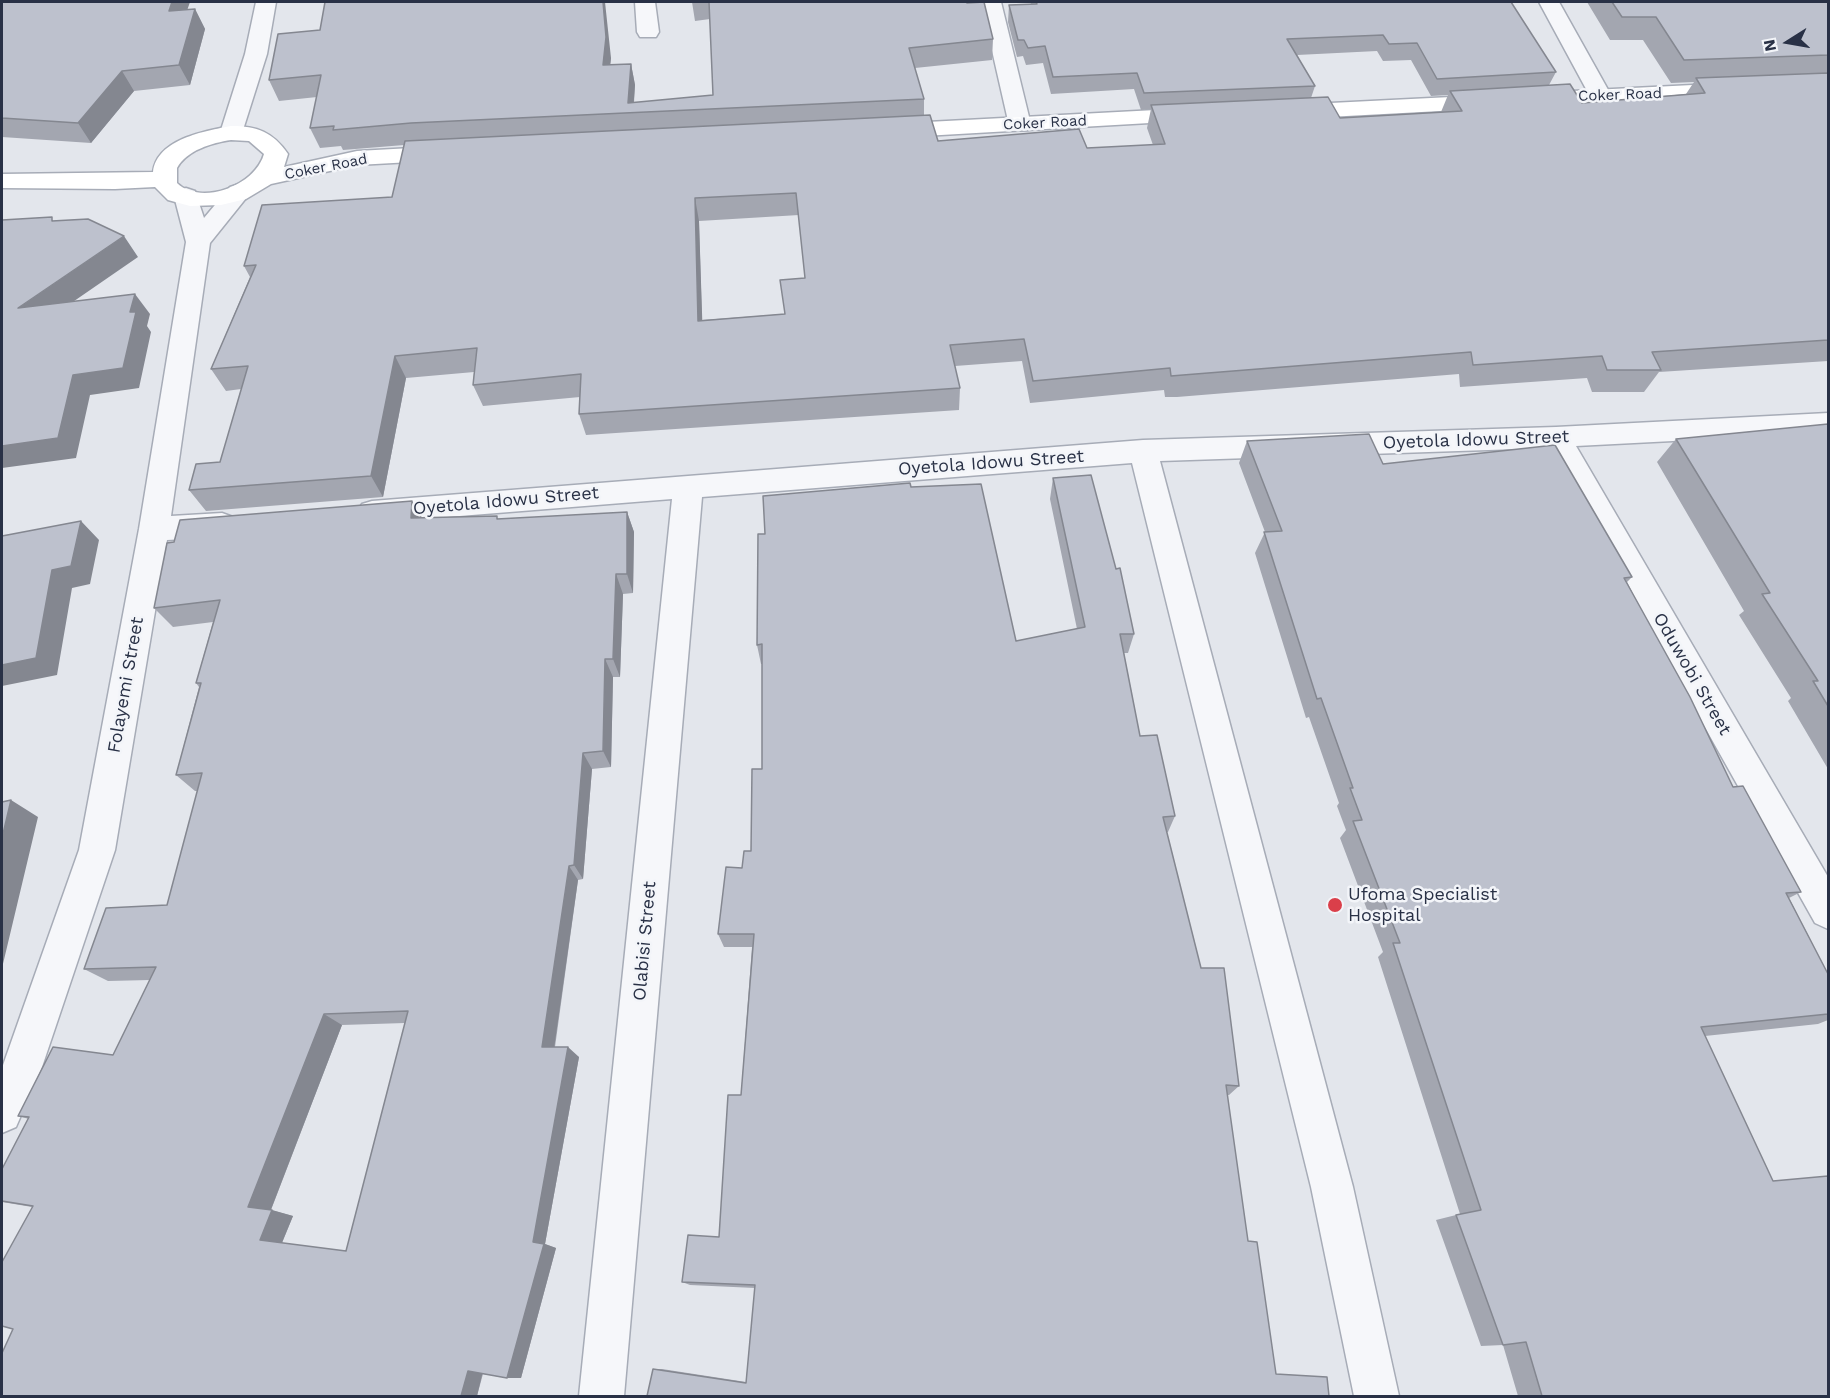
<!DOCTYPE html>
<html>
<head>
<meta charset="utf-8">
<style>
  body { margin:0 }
  #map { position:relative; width:1830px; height:1398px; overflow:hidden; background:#e3e6ec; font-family:"Work Sans",sans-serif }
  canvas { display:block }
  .frame { position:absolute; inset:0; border:3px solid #293146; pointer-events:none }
  .north { position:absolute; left:1758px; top:12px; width:60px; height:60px; -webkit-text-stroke:4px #f3f5f9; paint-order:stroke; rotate:259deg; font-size:16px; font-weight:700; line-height:24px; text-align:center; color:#293146 }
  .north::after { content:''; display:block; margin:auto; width:21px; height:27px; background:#293146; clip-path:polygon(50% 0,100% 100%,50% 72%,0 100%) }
</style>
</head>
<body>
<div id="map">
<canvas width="1830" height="1398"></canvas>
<div class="frame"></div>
<div class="north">N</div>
</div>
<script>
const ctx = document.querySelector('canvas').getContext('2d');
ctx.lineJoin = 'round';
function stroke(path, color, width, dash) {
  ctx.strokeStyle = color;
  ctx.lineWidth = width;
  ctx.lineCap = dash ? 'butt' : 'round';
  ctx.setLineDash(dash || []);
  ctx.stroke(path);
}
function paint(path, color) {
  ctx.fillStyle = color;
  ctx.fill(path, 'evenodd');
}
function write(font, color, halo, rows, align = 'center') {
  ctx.font = font + ' "Work Sans",sans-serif';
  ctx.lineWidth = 5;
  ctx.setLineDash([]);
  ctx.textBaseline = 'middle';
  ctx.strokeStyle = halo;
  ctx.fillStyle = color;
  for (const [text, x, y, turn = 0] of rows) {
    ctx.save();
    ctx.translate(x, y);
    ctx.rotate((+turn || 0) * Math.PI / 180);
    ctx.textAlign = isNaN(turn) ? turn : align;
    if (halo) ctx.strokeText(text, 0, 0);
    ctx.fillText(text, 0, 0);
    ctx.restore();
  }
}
const minor = new Path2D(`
  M 256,2 L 276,2 L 267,54 L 242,133 L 239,138 L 223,138 L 220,133 L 245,54 Z
  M 635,2 L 655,2 L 659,32 L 656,37 L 640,37 L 637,32 Z
  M 981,2 L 1001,2 L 1031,125 L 1028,130 L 1012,130 L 1009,125 Z
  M 1539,2 L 1559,2 L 1611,95 L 1608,100 L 1592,100 Z
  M 239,184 L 248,187 L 251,192 L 210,243 L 171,516 L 222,513 L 233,517 L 237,525 L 233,533 L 222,537 L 167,540 L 115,850 L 42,1067 L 16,1127 L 2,1133 L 2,1068 L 79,850 L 139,529 L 186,242 L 174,196 L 177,191 L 186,188 L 195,191 L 204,218 L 230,187 Z
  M 1828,413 L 1828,433 L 1576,446 L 1828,877 L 1828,929 L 1815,923 L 1548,448 L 1160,461 L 1353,1187 L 1399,1396 L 1354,1396 L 1311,1187 L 1132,463 L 702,497 L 624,1396 L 579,1396 L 672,499 L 372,523 L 362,520 L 357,512 L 362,504 L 372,501 L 1143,440 L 1556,427 Z`);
const secondary = new Path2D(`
  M 1733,83 L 1741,85 L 1744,90 L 1741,95 L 1290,119 L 1282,117 L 1279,112 L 1282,107 L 1290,105 Z
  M 1194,108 L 1202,110 L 1205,115 L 1202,120 L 889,138 L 881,136 L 878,131 L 881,126 L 889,124 Z
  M 231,126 C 257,126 273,132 288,154 L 284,167 L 357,151 L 448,146 L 456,148 L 460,153 L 456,158 L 448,160 L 357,165 L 271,184 L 246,199 L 221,205 L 190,206 L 168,200 L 155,187 L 115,189 L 2,188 L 2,174 L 153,172 C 157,139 205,131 231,126 ZM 231,140 L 249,141 L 264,154 C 255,186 201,206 177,183 L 177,168 C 187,150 212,143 231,140 Z`);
stroke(minor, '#a7acb7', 3);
stroke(secondary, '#a7acb7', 3);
paint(minor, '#f6f7fa');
paint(secondary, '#fff');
paint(new Path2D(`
  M 2,2 L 187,10 L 195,9 L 205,29 L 190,85 L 134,91 L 91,143 L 2,137 Z
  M 692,2 L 966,2 L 993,39 L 992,60 L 915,68 L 924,99 L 924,115 L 938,141 L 1087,148 L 1153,145 L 1147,128 L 1151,109 L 1141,110 L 1134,89 L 1051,94 L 1043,63 L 1026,65 L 1023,56 L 1017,57 L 1008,22 L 1009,5 L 1031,4 L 1030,2 L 1511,2 L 1556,72 L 1549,85 L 1582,103 L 1686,94 L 1694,82 L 1671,83 L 1643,40 L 1610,40 L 1587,2 L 1828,2 L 1828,361 L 1659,372 L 1644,392 L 1592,392 L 1587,378 L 1460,387 L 1459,374 L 1177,397 L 1165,397 L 1164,390 L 1030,403 L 1022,361 L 955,366 L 960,388 L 959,410 L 586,435 L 579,414 L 580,397 L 483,406 L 473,385 L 474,372 L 406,378 L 383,497 L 206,511 L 189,490 L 220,462 L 241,389 L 226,391 L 211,369 L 250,277 L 244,266 L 392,197 L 404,145 L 343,150 L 341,146 L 320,148 L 310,128 L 317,97 L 279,101 L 269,80 L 278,34 L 611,58 L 610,65 L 631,64 L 635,85 L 634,103 L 713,95 L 710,19 L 695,21 ZM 1377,51 L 1383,61 L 1411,60 L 1431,96 L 1448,95 L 1441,112 L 1340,118 L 1311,98 L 1315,86 L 1297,55 ZM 799,215 L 805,278 L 784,314 L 702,320 L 699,221 Z
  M 1828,424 L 1828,769 L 1788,701 L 1791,698 L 1739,615 L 1744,611 L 1657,462 L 1676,439 Z
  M 1247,441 L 1383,464 L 1632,577 L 1627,582 L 1733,787 L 1801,892 L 1789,898 L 1828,974 L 1828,1020 L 1818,1024 L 1705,1036 L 1828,1396 L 1518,1396 L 1503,1345 L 1481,1346 L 1436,1220 L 1460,1214 L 1378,957 L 1383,952 L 1340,838 L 1346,830 L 1337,806 L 1339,803 L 1309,717 L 1306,718 L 1255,553 L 1265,532 L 1239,463 Z
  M 1053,478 L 1116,569 L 1134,634 L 1128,653 L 1124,653 L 1140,736 L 1175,816 L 1168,832 L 1167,832 L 1201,968 L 1239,1086 L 1229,1095 L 1227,1095 L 1248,1241 L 1276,1374 L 647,1396 L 653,1369 L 662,1369 L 746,1382 L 755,1288 L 690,1285 L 682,1282 L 719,1237 L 741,1095 L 752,947 L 724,947 L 718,934 L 742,868 L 751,851 L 762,769 L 762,664 L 761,664 L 757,645 L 765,534 L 911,487 L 1016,641 L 1077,629 L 1050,499 Z
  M 627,512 L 634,532 L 633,593 L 623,594 L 620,677 L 613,677 L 611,767 L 592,769 L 583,879 L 578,880 L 555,1047 L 579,1057 L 545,1244 L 556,1248 L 521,1378 L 507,1378 L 483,1374 L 477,1396 L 2,1396 L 13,1329 L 32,1207 L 2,1202 L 2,1169 L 29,1119 L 18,1116 L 113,1055 L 150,980 L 108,981 L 84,969 L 167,905 L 198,791 L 195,791 L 176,775 L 199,687 L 196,683 L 213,622 L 173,627 L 154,608 L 422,518 L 499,519 ZM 405,1023 L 346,1251 L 282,1243 L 293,1216 L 271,1210 L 342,1025 Z`), '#a3a6b0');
paint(new Path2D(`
  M 172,2 L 190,2 L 180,31 L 169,11 Z
  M 603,2 L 605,2 L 611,58 L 608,86 L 603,65 Z
  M 195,9 L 205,29 L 190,85 L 179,65 Z
  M 631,64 L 635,85 L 633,112 L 628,103 Z
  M 122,71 L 134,91 L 91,143 L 78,123 Z
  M 695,198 L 699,221 L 703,343 L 698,321 Z
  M 124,236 L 138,257 L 35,328 L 18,308 Z
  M 135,294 L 150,314 L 147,326 L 151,332 L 139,388 L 90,395 L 76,458 L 2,468 L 2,446 L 73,375 L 130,312 Z
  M 395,356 L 406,378 L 383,497 L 371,476 Z
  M 412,501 L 424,521 L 411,518 Z
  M 627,512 L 634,532 L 633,593 L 627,574 Z
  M 81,521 L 99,540 L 90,584 L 72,588 L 57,675 L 2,686 L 2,665 L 52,570 Z
  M 616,574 L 623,594 L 620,677 L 613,659 Z
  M 605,659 L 613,677 L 611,767 L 603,751 Z
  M 583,753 L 592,769 L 583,879 L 574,865 Z
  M 11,800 L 38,817 L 2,968 L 2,838 Z
  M 569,866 L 578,880 L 553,1056 L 542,1047 Z
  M 324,1014 L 342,1025 L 270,1212 L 248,1207 Z
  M 568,1047 L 579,1057 L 545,1244 L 556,1248 L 521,1378 L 507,1378 Z
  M 272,1210 L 293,1216 L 281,1245 L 260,1240 Z
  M 468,1371 L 483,1371 L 477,1396 L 461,1396 Z`), '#848790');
const building = new Path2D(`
  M 2,2 L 172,2 L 169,11 L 195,9 L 179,65 L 122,71 L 78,123 L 2,118 Z
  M 325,2 L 603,2 L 606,37 L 603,65 L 631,64 L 628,103 L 713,95 L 709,2 L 966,2 L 967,3 L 984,2 L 993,39 L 909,48 L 924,99 L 411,123 L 333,130 L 334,126 L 310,128 L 321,75 L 269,80 L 278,34 L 320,30 Z
  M 1036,2 L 1511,2 L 1556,72 L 1437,79 L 1417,43 L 1389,44 L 1383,35 L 1287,39 L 1315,86 L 1144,93 L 1137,73 L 1053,77 L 1045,46 L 1028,48 L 1024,40 L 1018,40 L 1009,5 L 1037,4 Z
  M 1612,2 L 1828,2 L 1828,55 L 1684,60 L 1656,17 L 1622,17 Z
  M 1828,73 L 1828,340 L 1652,352 L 1661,370 L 1607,370 L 1602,356 L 1473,365 L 1471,352 L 1183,375 L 1171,376 L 1170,368 L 1033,381 L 1024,339 L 950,345 L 960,388 L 579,414 L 581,374 L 473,385 L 477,348 L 395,356 L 371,476 L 189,490 L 196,464 L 220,462 L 248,366 L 211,369 L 256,265 L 244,266 L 262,205 L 392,197 L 405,141 L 930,115 L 938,141 L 1079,129 L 1087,148 L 1165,144 L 1151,105 L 1328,97 L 1340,118 L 1462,111 L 1450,91 L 1570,84 L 1582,103 L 1705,93 L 1696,78 ZM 796,193 L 805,278 L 780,280 L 785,314 L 698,321 L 695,198 Z
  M 52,217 L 52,221 L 88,219 L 124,236 L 18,308 L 135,294 L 130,312 L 136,312 L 123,368 L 73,375 L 58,438 L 2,446 L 2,220 Z
  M 1828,424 L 1828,706 L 1813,681 L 1818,681 L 1762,594 L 1770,593 L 1676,439 Z
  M 1369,434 L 1383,464 L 1555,445 L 1632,577 L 1624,578 L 1690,697 L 1733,787 L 1743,786 L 1801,892 L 1786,893 L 1828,974 L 1828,1014 L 1701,1027 L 1773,1181 L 1828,1176 L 1828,1396 L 1542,1396 L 1526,1342 L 1503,1345 L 1456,1215 L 1481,1210 L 1393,943 L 1400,943 L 1353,821 L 1362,820 L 1350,788 L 1353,788 L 1321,698 L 1317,699 L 1264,532 L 1282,531 L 1247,441 Z
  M 1091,475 L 1116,569 L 1120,568 L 1134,634 L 1120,634 L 1140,736 L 1157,735 L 1175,816 L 1163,817 L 1201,968 L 1224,968 L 1239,1086 L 1226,1085 L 1248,1241 L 1257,1242 L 1276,1374 L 1327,1377 L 1329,1396 L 647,1396 L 653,1369 L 746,1383 L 755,1285 L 682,1282 L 688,1235 L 719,1237 L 728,1095 L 741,1095 L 754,934 L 718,934 L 726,867 L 742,868 L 744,851 L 751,851 L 752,769 L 762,769 L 762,644 L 757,645 L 758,534 L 765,534 L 763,496 L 910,483 L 911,487 L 981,484 L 1016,641 L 1085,627 L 1053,478 Z
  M 412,501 L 411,518 L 497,516 L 497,519 L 627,512 L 627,574 L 616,574 L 613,659 L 605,659 L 603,751 L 583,753 L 574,865 L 569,866 L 542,1047 L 568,1047 L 533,1242 L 544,1244 L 507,1378 L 468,1371 L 461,1396 L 2,1396 L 2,1353 L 13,1329 L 2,1326 L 2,1262 L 33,1206 L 2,1201 L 2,1169 L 29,1117 L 18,1116 L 53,1047 L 113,1055 L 156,967 L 84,969 L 106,908 L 167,905 L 202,773 L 176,775 L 201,683 L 196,683 L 220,600 L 154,608 L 167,543 L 174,542 L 180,520 ZM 408,1011 L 346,1251 L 260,1240 L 272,1210 L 248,1207 L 324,1014 Z
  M 81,521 L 71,566 L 52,570 L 36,658 L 2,665 L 2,536 Z
  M 11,800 L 2,838 L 2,802 Z`);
paint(building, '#bdc1cd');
stroke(building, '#848790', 1.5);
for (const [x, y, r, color] of [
  [1335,905,8,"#da3f4a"]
]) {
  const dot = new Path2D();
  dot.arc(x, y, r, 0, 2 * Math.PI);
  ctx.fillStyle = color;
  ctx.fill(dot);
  stroke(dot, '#f3f5f9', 2);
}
write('15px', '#293146', '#f3f5f9', [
  ["Coker Road",1620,95,-2],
  ["Coker Road",1045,123,-3],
  ["Coker Road",326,167,-11]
]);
write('18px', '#293146', '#f3f5f9', [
  ["Oyetola Idowu Street",1476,440,-2],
  ["Oyetola Idowu Street",991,463,-4],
  ["Oyetola Idowu Street",506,501,-5],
  ["Oduwobi Street",1692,674,60],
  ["Folayemi Street",126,685,-80],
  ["Olabisi Street",645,941,-85]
]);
write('18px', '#293146', '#f3f5f9', [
  ["Ufoma Specialist",1348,895],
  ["Hospital",1348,916]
], 'left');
</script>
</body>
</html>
